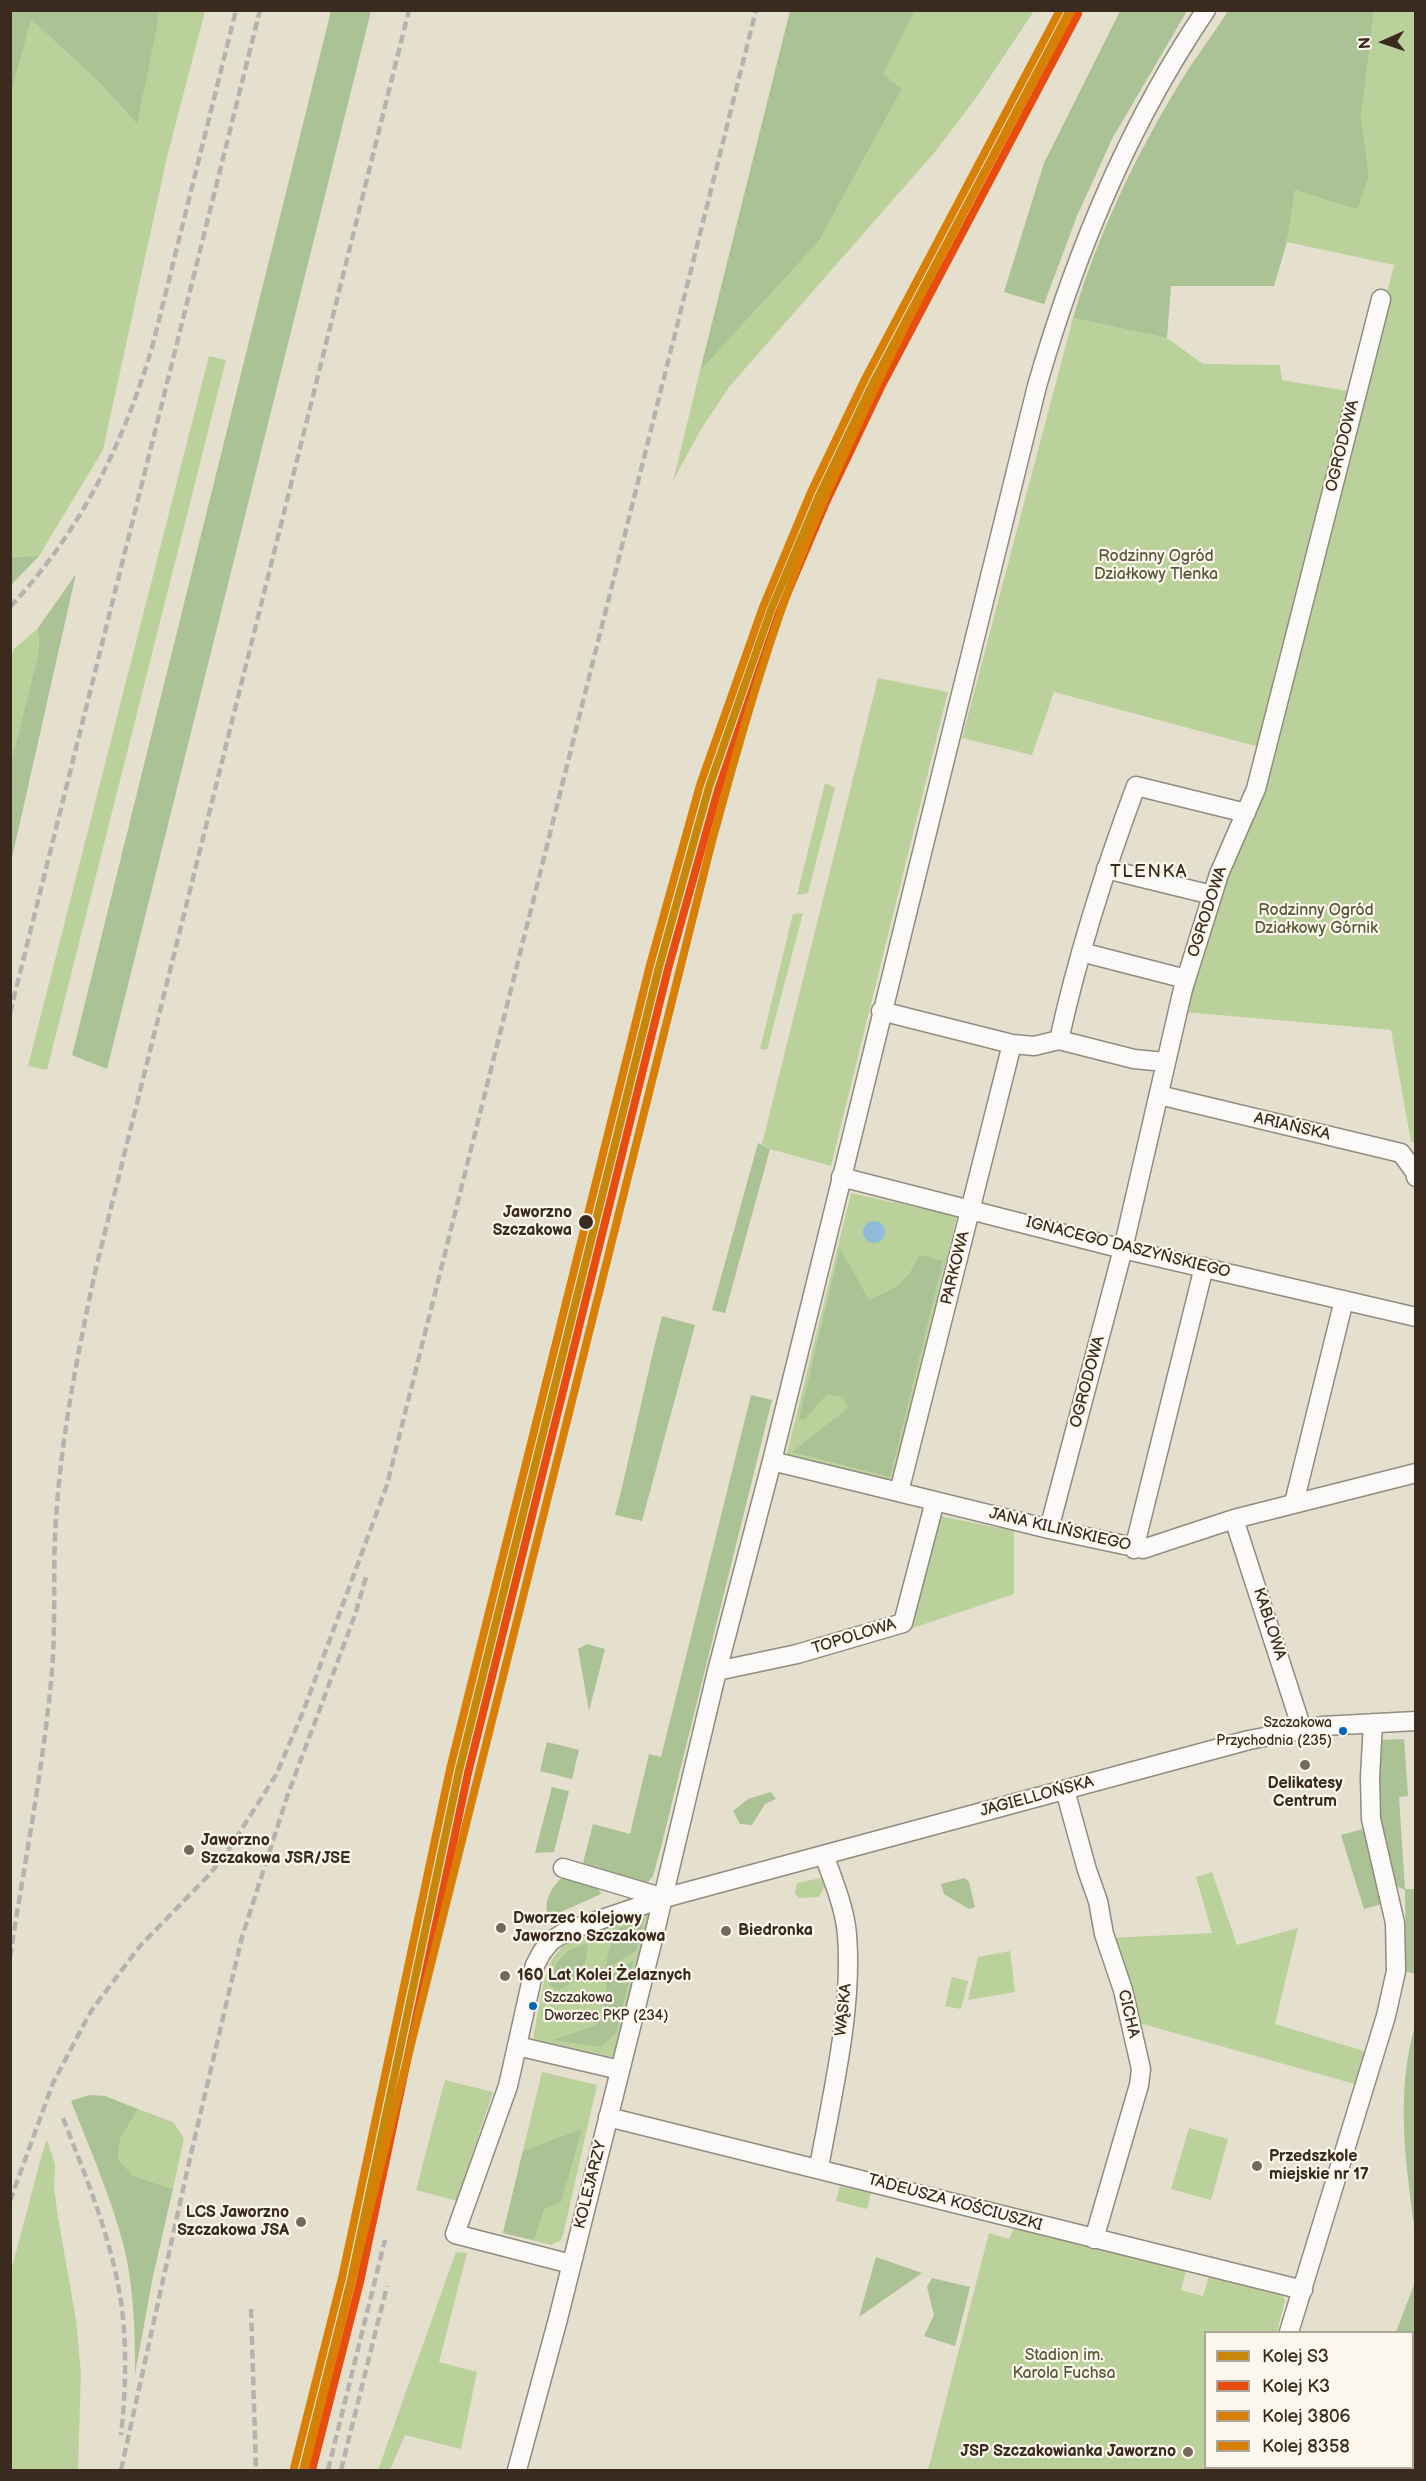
<!DOCTYPE html>
<html>
<head>
<meta charset="utf-8">
<style>
  body { margin:0 }
  #map { position:relative; width:1426px; height:2481px; overflow:hidden; background:#e5dfce; font-family:"Balsamiq Sans",sans-serif }
  canvas { display:block }
  .frame { position:absolute; inset:0; border:12px solid #3b2a1e; pointer-events:none }
  .legend { position:absolute; left:1204px; top:2331px; width:210px; height:138px; box-sizing:border-box; background:#fbf7ec; border:2px solid #aea59a; margin:0; padding:8px 10px; list-style:none; font-size:18px; color:#3b2a1e }
  .legend li { display:flex; align-items:center; gap:12px; height:30px }
  .legend b { width:30px; border:2px solid #aea59a }
  .north { position:absolute; left:1354px; top:12px; width:60px; height:60px; -webkit-text-stroke:4px #fbf7ec; paint-order:stroke; rotate:267deg; font-size:16px; font-weight:700; line-height:24px; text-align:center; color:#3b2a1e }
  .north::after { content:''; display:block; margin:auto; width:21px; height:27px; background:#3b2a1e; clip-path:polygon(50% 0,100% 100%,50% 72%,0 100%) }
</style>
</head>
<body>
<div id="map">
<canvas width="1426" height="2481"></canvas>
<div class="frame"></div>
<ul class="legend">
<li><b style="height:8px;background:#c88708"></b>Kolej S3</li>
<li><b style="height:8px;background:#e84d0f"></b>Kolej K3</li>
<li><b style="height:8px;background:#d88006"></b>Kolej 3806</li>
<li><b style="height:8px;background:#d88006"></b>Kolej 8358</li>
</ul>
<div class="north">N</div>
</div>
<script>
const ctx = document.querySelector('canvas').getContext('2d');
ctx.lineJoin = 'round';
function paint(path, color) {
  ctx.fillStyle = color;
  ctx.fill(path, 'evenodd');
}
function stroke(path, color, width, dash) {
  ctx.strokeStyle = color;
  ctx.lineWidth = width;
  ctx.lineCap = dash ? 'butt' : 'round';
  ctx.setLineDash(dash || []);
  ctx.stroke(path);
}
function write(font, color, halo, rows, align = 'center') {
  ctx.font = font + ' "Balsamiq Sans",sans-serif';
  ctx.lineWidth = 4.5;
  ctx.setLineDash([]);
  ctx.textBaseline = 'middle';
  ctx.strokeStyle = halo;
  ctx.fillStyle = color;
  for (const [text, x, y, turn = 0] of rows) {
    ctx.save();
    ctx.translate(x, y);
    ctx.rotate((+turn || 0) * Math.PI / 180);
    ctx.textAlign = isNaN(turn) ? turn : align;
    if (halo) ctx.strokeText(text, 0, 0);
    ctx.fillText(text, 0, 0);
    ctx.restore();
  }
}
paint(new Path2D(`
  M 160,11 L 205,11 L 167,157 L 103,450 L 39,556 L 11,557 L 10,93 L 31,18 L 99,82 L 136,123 Z
  M 915,11 L 1034,11 L 976,98 L 934,153 L 729,387 L 700,431 L 673,481 L 700,371 L 819,241 L 902,89 L 882,74 Z
  M 1374,11 L 1415,11 L 1415,1143 L 1411,1142 L 1391,1030 L 1185,1012 L 1229,864 L 1263,792 L 1394,265 L 1287,242 L 1295,189 L 1356,208 L 1369,176 L 1361,118 Z
  M 1073,318 L 1167,338 L 1203,364 L 1280,365 L 1282,380 L 1348,391 L 1259,747 L 1054,692 L 1032,755 L 962,738 Z
  M 209,356 L 226,360 L 47,1070 L 28,1066 Z
  M 38,628 L 39,651 L 11,762 L 11,660 L 13,650 Z
  M 878,678 L 948,692 L 831,1166 L 770,1149 L 762,1144 Z
  M 825,783 L 835,788 L 808,893 L 797,895 Z
  M 803,913 L 767,1050 L 760,1049 L 793,914 Z
  M 851,1193 L 957,1216 L 895,1482 L 786,1457 Z
  M 935,1515 L 1014,1531 L 1014,1594 L 910,1629 Z
  M 1212,1872 L 1237,1945 L 1298,1928 L 1275,2024 L 1367,2052 L 1358,2085 L 1136,2022 L 1110,1938 L 1212,1933 L 1196,1877 Z
  M 821,1878 C 826,1884 824,1892 818,1897 L 799,1898 L 795,1893 L 797,1883 Z
  M 650,1911 L 613,2057 L 533,2041 C 536,2024 543,1976 550,1963 C 569,1928 615,1922 650,1911 Z
  M 1010,1951 L 1015,1992 L 968,2000 L 978,1957 Z
  M 952,1977 L 968,1981 L 961,2009 L 945,2006 Z
  M 542,2072 L 597,2085 L 563,2235 L 561,2240 L 551,2245 L 503,2233 Z
  M 445,2080 L 493,2092 L 457,2201 L 416,2190 Z
  M 138,2109 L 173,2122 L 184,2138 L 173,2189 L 133,2176 L 118,2159 L 120,2139 Z
  M 1189,2128 L 1228,2139 L 1211,2200 L 1171,2189 Z
  M 47,2140 L 55,2164 L 54,2187 L 58,2217 L 76,2320 L 81,2373 L 78,2470 L 11,2470 L 11,2271 L 42,2154 Z
  M 840,2186 L 871,2193 L 867,2209 L 836,2201 Z
  M 1014,2228 L 1186,2271 L 1181,2290 L 1203,2296 L 1209,2276 L 1283,2296 L 1285,2301 L 1277,2332 L 1206,2332 L 1206,2468 L 1238,2468 L 1238,2470 L 928,2470 L 989,2233 L 1009,2239 Z
  M 456,2252 L 467,2253 L 439,2362 L 477,2372 L 461,2449 L 405,2435 L 390,2470 L 378,2470 Z`), '#bbd19c');
paint(new Path2D(`
  M 11,10 L 160,11 L 137,124 L 99,82 L 31,19 L 11,93 Z
  M 331,11 L 371,11 L 107,1069 L 72,1055 Z
  M 790,11 L 915,11 L 883,74 L 902,89 L 819,241 L 700,371 Z
  M 1120,11 L 1187,11 L 1112,139 L 1077,216 L 1044,304 L 1004,292 L 1044,163 Z
  M 1228,11 L 1374,11 L 1361,118 L 1369,176 L 1357,209 L 1295,190 L 1287,242 L 1274,286 L 1171,286 L 1167,338 L 1073,318 C 1096,239 1133,161 1175,91 C 1191,63 1211,38 1228,11 Z
  M 39,556 L 11,585 L 11,557 Z
  M 76,574 L 71,596 L 11,862 L 11,762 L 39,651 L 38,628 Z
  M 758,1143 L 770,1149 L 725,1313 L 712,1310 Z
  M 840,1248 L 869,1300 C 898,1287 905,1284 920,1255 L 943,1261 L 890,1477 L 792,1452 L 848,1408 L 843,1397 L 827,1394 L 804,1420 L 799,1419 Z
  M 662,1316 L 695,1325 L 642,1521 L 615,1515 C 632,1449 645,1382 662,1316 Z
  M 751,1395 L 772,1400 L 662,1843 L 653,1876 L 647,1883 L 583,1863 L 593,1824 L 630,1834 L 649,1754 L 661,1757 Z
  M 587,1644 L 605,1649 L 589,1711 L 578,1649 Z
  M 1404,1739 L 1408,1796 L 1399,1797 L 1405,1889 L 1415,1889 L 1415,1974 L 1404,1971 L 1406,1952 L 1405,1890 L 1394,1885 L 1379,1819 L 1378,1762 L 1381,1740 Z
  M 547,1742 L 579,1750 L 572,1779 L 540,1771 Z
  M 552,1787 L 569,1791 L 554,1852 L 535,1853 Z
  M 771,1792 L 776,1799 L 765,1804 L 752,1825 L 740,1824 L 733,1811 L 748,1799 Z
  M 1366,1828 L 1385,1903 L 1364,1909 L 1341,1835 Z
  M 562,1878 L 568,1878 L 597,1886 L 601,1894 L 552,1916 L 548,1914 C 543,1902 552,1886 562,1878 Z
  M 965,1878 L 969,1882 L 975,1907 L 969,1909 L 944,1894 L 941,1884 Z
  M 644,1919 L 636,1951 L 604,1970 L 615,1930 Z
  M 588,1944 C 585,1970 582,1979 558,1990 L 549,1985 C 556,1961 562,1949 588,1944 Z
  M 634,1960 L 616,2033 L 601,2047 L 553,2040 L 597,2025 C 605,2009 607,1997 606,1979 Z
  M 1415,2026 L 1415,2233 C 1406,2164 1395,2094 1415,2026 Z
  M 89,2095 L 105,2096 L 138,2109 L 120,2139 L 118,2159 L 133,2176 L 173,2189 L 153,2276 L 135,2374 C 135,2332 134,2288 124,2247 C 111,2197 90,2149 71,2101 Z
  M 582,2129 L 561,2202 L 544,2209 L 534,2240 L 503,2233 L 523,2151 Z
  M 876,2257 L 922,2273 L 859,2317 Z
  M 1415,2268 L 1416,2341 L 1413,2349 L 1412,2332 L 1396,2332 L 1414,2285 Z
  M 932,2278 L 970,2287 L 955,2346 L 924,2336 L 934,2315 L 927,2287 Z
  M 1413,2387 L 1416,2389 L 1415,2470 L 1342,2470 L 1343,2468 L 1412,2468 Z`), '#aac294');
paint(new Path2D(`
  M863 1232a11 11 0 1 1 22 0a11 11 0 1 1-22 0Z`), '#91bbdb');
stroke(new Path2D(`
  M 1416,1041 L 1416,1044
  M 1412,2349 L 1416,2341
  M 1359,2470 L 1360,2468`), '#91bbdb', 4.5);
const minor = new Path2D(`
  M 1106,869 L 1212,895
  M 1081,952 L 1186,979
  M 881,1011 L 1012,1044 L 1034,1046 L 1059,1040 L 1134,1059 L 1165,1062
  M 1059,1040 C 1078,954 1105,869 1136,786 L 1246,813
  M 1159,1095 L 1401,1153 L 1415,1172 L 1416,1177
  M 841,1177 L 1123,1249 L 1416,1317
  M 772,1461 L 1049,1529 L 1143,1549 L 1234,1519 L 1416,1473
  M 899,1492 L 1012,1044
  M 1294,1503 L 1344,1300
  M 1234,1519 L 1302,1729
  M 1049,1529 L 1123,1249 L 1183,989 L 1219,874 L 1256,789 L 1381,299
  M 1134,1549 L 1204,1267
  M 717,1671 L 797,1654 L 903,1623 L 935,1501
  M 1065,1790 L 1087,1870 L 1098,1901 L 1104,1934 L 1123,1990 L 1141,2069 L 1139,2085 L 1094,2239
  M 563,1868 L 664,1898
  M 517,2046 L 620,2070
  M 608,2117 L 1303,2290
  M 819,2167 C 832,2095 853,2009 847,1935 C 845,1908 833,1880 824,1855
  M 571,2264 L 455,2234 L 508,2086 L 535,1965 L 542,1952 L 551,1941 L 567,1931 L 664,1898 L 1249,1740 L 1322,1726 L 1416,1721
  M 1289,2332 L 1386,2016 L 1396,1971 L 1395,1923 L 1371,1819 L 1370,1777 L 1373,1723
  M 517,2470 L 558,2319 L 656,1927 L 717,1671 L 772,1461 L 1037,386 C 1075,254 1128,125 1206,10
  M 1247,2470 L 1248,2468`);
stroke(minor, '#918b80', 21);
stroke(minor, '#fbfaf8', 18);
stroke(new Path2D(`
  M 10,607 C 81,531 124,443 153,344 L 236,10
  M 10,1013 L 260,10
  M 10,1957 C 24,1866 42,1774 51,1682 C 56,1634 53,1586 55,1537 C 59,1447 77,1356 96,1268 L 409,10
  M 63,2118 C 82,2167 102,2215 114,2266 C 128,2322 127,2379 121,2435
  M 10,2201 L 53,2083 L 91,2011 L 140,1946 L 209,1875 L 229,1849 L 276,1775 L 303,1712 L 387,1485 L 756,10
  M 251,2309 L 256,2470
  M 121,2470 L 190,2158 L 242,1937 L 288,1794 L 355,1615 L 366,1577
  M 314,2470 L 315,2466
  M 328,2470 L 385,2240
  M 341,2470 L 387,2286`), '#b5b3af', 4.5, [9, 4.5]);
stroke(new Path2D(`
  M 303,2470 L 351,2280 L 459,1771 L 659,967 L 709,787 L 771,610 L 819,496 L 873,383 L 1070,10`), '#c88708', 8);
stroke(new Path2D(`
  M 312,2470 L 360,2282 L 468,1773 L 668,969 L 718,790 L 779,613 L 827,500 L 881,387 L 1078,14`), '#e84d0f', 8);
stroke(new Path2D(`
  M 294,2468 L 342,2278 L 450,1769 L 650,965 L 700,785 L 763,607 L 811,492 L 865,379 L 1060,10`), '#d88006', 8);
stroke(new Path2D(`
  M 305,2468 L 711,845 C 739,742 768,638 808,539 C 883,356 979,184 1072,10`), '#d88006', 8);
for (const [x, y, r, color] of [
  [586,1222,8,"#3b2a1e"],
  [1343,1731,5,"#0065bd"],
  [1305,1765,6,"#76695c"],
  [189,1850,6,"#76695c"],
  [501,1928,6,"#76695c"],
  [726,1931,6,"#76695c"],
  [505,1976,6,"#76695c"],
  [533,2006,5,"#0065bd"],
  [1257,2166,6,"#76695c"],
  [301,2222,6,"#76695c"],
  [1188,2452,6,"#76695c"]
]) {
  const dot = new Path2D();
  dot.arc(x, y, r, 0, 2 * Math.PI);
  ctx.fillStyle = color;
  ctx.fill(dot);
  stroke(dot, '#fbf7ec', 2);
}
write('14px', '#3b2a1e', '#fbf7ec', [
  ["Szczakowa",1332,1723],
  ["Przychodnia (235)",1332,1741],
  ["Szczakowa",544,1998,"left"],
  ["Dworzec PKP (234)",544,2016,"left"]
], 'right');
write('16px', '#3b2a1e', '#fbf7ec', [
  ["OGRODOWA",1343,446,-76],
  ["OGRODOWA",1208,912,-72],
  ["ARIAŃSKA",1292,1127,13],
  ["IGNACEGO DASZYŃSKIEGO",1128,1248,14],
  ["PARKOWA",956,1268,-76],
  ["OGRODOWA",1088,1382,-75],
  ["JANA KILIŃSKIEGO",1060,1530,13],
  ["KABLOWA",1269,1624,72],
  ["TOPOLOWA",854,1637,-17],
  ["JAGIELLOŃSKA",1037,1797,-15],
  ["WĄSKA",844,2010,-84],
  ["CICHA",1128,2014,77],
  ["KOLEJARZY",591,2185,-76],
  ["TADEUSZA KOŚCIUSZKI",955,2203,15]
]);
write('16px', '#575938', '#fbf7ec', [
  ["Rodzinny Ogród",1156,557],
  ["Działkowy Tlenka",1156,575],
  ["Rodzinny Ogród",1316,911],
  ["Działkowy Górnik",1316,929],
  ["Stadion im.",1064,2356],
  ["Karola Fuchsa",1064,2374]
]);
write('bold 16px', '#3b2a1e', '#fbf7ec', [
  ["Jaworzno",572,1213],
  ["Szczakowa",572,1231]
], 'right');
write('bold 16px', '#3b2a1e', '#fbf7ec', [
  ["Delikatesy",1305,1784,"center"],
  ["Centrum",1305,1802,"center"],
  ["Jaworzno",201,1841],
  ["Szczakowa JSR/JSE",201,1859],
  ["Dworzec kolejowy",513,1919],
  ["Jaworzno Szczakowa",513,1937],
  ["Biedronka",738,1931],
  ["160 Lat Kolei Żelaznych",517,1976],
  ["Przedszkole",1269,2157],
  ["miejskie nr 17",1269,2175],
  ["LCS Jaworzno",289,2213,"right"],
  ["Szczakowa JSA",289,2231,"right"],
  ["JSP Szczakowianka Jaworzno",1176,2452,"right"]
], 'left');
ctx.letterSpacing = '1.5px';
write('18px', '#3b2a1e', '#fbf7ec', [
  ["TLENKA",1149,872]
]);
ctx.letterSpacing = '0px';
</script>
</body>
</html>
